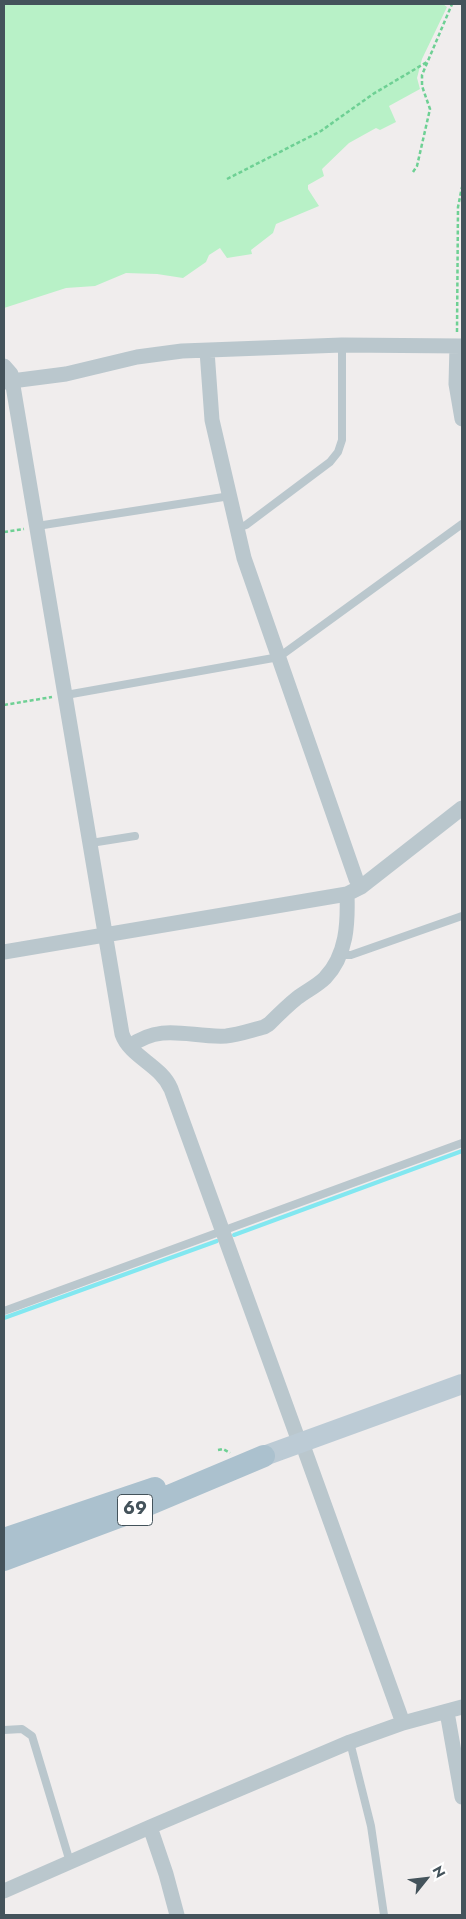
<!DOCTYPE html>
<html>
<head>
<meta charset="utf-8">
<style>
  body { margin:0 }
  #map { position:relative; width:466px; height:1919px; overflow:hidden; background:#f0eded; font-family:Jost,sans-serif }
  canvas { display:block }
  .frame { position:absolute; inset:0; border:5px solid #44535b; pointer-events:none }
  .north { position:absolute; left:401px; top:1854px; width:50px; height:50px; -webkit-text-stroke:4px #fff; paint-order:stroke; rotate:61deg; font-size:14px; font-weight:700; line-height:20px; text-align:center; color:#44535b }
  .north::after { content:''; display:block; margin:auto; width:18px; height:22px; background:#44535b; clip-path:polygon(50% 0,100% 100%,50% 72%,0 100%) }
</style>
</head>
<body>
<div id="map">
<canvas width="466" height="1919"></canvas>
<div class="frame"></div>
<div class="north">N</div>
</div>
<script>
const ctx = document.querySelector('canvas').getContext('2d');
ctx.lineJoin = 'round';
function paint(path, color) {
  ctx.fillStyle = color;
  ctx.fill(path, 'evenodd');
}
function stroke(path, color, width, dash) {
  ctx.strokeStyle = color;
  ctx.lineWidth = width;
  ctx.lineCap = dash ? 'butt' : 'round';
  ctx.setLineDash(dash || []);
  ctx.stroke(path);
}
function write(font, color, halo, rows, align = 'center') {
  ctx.font = font + ' Jost,sans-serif';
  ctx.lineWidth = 4;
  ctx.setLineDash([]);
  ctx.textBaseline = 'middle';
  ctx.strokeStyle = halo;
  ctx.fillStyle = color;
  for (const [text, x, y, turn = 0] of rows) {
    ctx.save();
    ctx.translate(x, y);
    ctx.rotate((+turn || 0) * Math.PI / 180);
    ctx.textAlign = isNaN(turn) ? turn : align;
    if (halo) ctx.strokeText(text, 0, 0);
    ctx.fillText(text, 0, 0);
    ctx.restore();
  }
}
paint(new Path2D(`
  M 4,4 L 443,4 L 447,7 L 422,59 L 417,78 L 420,89 L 389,106 L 396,122 L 380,130 L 376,128 L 349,143 L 322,169 L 324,176 L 308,185 L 308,189 L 319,206 L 276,224 L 273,233 L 251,250 L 252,254 L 227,258 L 220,248 L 209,255 L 206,262 L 183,278 L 157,274 L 126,273 L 95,286 L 66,288 L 4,308 Z`), '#b8f1c7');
stroke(new Path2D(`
  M 234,1235 L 462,1151
  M 4,1318 L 217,1241`), '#82e7f0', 4);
stroke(new Path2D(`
  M 413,172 L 417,166 L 430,109 L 422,86 L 422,75 L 452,4
  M 227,179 L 321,131 L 373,94 L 427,62
  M 457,332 L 458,207 L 462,187
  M 4,532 L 24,529
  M 4,705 L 52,697
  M 218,1450 L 223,1449 L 230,1453`), '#6ed094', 2.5, [4, 2.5]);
stroke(new Path2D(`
  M 37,526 L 230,496
  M 238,528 L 246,525 L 330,462 L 338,452 L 342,440 L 342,345
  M 66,695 L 279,657 L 462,524
  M 91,843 L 135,836
  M 340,955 L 351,955 L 462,916
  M 4,1311 L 462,1143
  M 4,1730 L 22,1729 L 32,1736 L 70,1862
  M 350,1742 L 371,1826 L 384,1915`), '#bac7cd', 8);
stroke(new Path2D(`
  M 457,346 L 456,384 L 462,419
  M 207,351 L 212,420 L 244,558 L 356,879 L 361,887
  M 4,366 L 11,374 L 122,1034 C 130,1057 161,1065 171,1089 L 297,1436 L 305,1451 L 403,1723
  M 4,382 L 66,374 L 137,357 L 182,351 L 342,345 L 462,346
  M 4,952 L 347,894 L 361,887 L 462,808
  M 130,1046 C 163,1022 190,1038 226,1036 C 238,1035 252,1030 264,1027 L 269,1024 C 278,1015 287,1006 297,998 C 306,991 317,986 325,978 C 347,955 348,923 347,894
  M 447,1712 L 462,1797
  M 150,1827 L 166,1874 L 177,1915
  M 4,1891 L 150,1827 L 350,1742 L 403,1723 L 462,1707`), '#bac7cd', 15);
stroke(new Path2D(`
  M 264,1456 L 462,1384`), '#bccbd5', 20);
stroke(new Path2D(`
  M 4,1539 L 155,1488
  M 4,1560 L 119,1517 L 264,1456`), '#abc1ce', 22);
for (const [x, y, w] of [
  [135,1510,35]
]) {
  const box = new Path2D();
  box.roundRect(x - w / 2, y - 15.5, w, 31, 4);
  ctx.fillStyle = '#fff';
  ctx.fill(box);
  stroke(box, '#44535b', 1);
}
write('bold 18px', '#44535b', null, [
  ["69",135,1510]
]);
</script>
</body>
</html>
